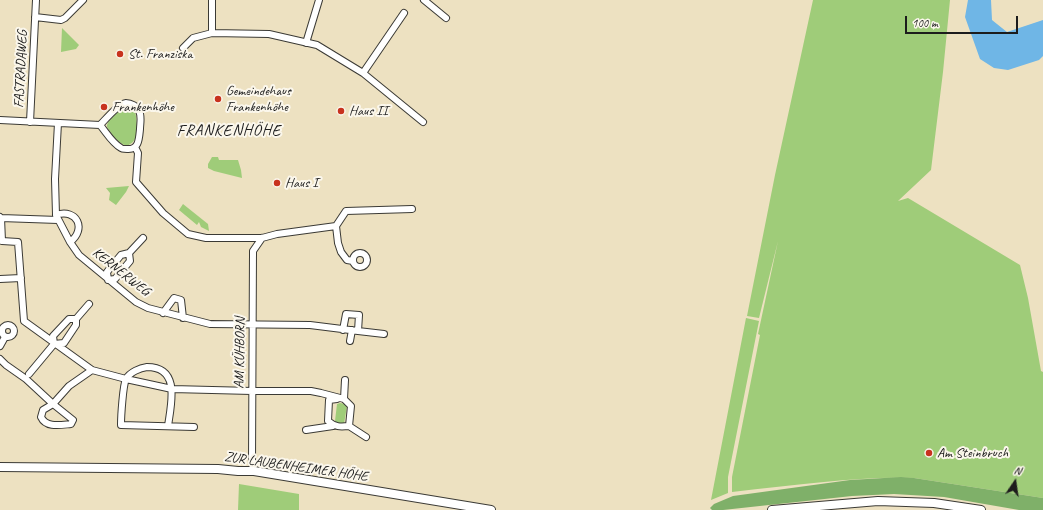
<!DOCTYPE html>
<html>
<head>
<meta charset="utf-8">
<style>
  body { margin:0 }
  #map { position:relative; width:1043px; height:510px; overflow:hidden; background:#ede1c1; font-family:Caveat,sans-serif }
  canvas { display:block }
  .north { position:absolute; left:995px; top:462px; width:40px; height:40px; -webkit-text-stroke:3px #fbf7ec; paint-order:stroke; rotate:13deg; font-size:11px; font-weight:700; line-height:16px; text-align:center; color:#1c1c1c }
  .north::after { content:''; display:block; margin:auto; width:14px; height:18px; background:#1c1c1c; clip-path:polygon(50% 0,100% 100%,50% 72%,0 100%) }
  .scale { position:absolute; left:905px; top:16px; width:113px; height:18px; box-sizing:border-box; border:2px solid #1c1c1c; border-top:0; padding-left:5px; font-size:12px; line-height:14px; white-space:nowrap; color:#1c1c1c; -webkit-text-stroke:3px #fbf7ec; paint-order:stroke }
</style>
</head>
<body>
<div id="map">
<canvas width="1043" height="510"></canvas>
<div class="north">N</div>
<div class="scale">100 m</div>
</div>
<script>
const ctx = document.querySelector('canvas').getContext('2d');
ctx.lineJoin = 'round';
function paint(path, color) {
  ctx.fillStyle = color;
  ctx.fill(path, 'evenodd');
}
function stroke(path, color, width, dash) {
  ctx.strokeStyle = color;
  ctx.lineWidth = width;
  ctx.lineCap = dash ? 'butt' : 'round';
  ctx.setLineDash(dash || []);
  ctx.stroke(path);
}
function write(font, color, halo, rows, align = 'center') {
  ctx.font = font + ' Caveat,sans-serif';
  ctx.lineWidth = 4;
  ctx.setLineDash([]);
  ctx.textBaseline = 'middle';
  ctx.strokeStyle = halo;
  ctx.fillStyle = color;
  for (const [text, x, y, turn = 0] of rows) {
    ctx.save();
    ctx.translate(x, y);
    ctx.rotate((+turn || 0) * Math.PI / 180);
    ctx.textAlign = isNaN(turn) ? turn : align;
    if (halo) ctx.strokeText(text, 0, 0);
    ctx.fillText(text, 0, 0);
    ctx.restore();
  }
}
paint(new Path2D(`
  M 813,0 L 950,0 L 943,72 L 931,170 L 898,201 L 908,198 L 1020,265 L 1028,298 L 1041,371 L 1043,372 L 1043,498 L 914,478 C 884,477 854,479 824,482 C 794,485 763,488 732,492 L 732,477 L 760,335 L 758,334 L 778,241 L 759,318 L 747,316 L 775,175 Z
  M 62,28 L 79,45 L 76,49 L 61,52 Z
  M 126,107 L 134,109 C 137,115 138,133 135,139 C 133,143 130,144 127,146 C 121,144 117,140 112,135 C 111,132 108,129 107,127 C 106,120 121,110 126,107 Z
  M 212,157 L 218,157 L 219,160 L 238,160 L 241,170 L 242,178 L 214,171 L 208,168 L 208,164 Z
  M 129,186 L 126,192 L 116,205 L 109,200 L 110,193 L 106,188 Z
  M 183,204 L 208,224 L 209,231 L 201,227 L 199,222 L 197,225 L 179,210 Z
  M 746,318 L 759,321 L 728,477 L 728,493 L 711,500 Z
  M 340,403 L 345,404 L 347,406 L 344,424 L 336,423 L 335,421 L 337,404 Z
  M 239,484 L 299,494 L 299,510 L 238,510 Z`), '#9fcc79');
paint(new Path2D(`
  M 901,477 L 914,478 L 1043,498 L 1043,510 L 1019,510 L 944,497 L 894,494 L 852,496 L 723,510 L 712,510 L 710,508 L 714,504 L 733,496 L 850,480 Z`), '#7fb069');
paint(new Path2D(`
  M 968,0 L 991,0 L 992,20 L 1007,32 L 1043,20 L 1043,56 L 1039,60 L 1008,70 L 994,68 L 980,59 L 965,17 Z`), '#6fb6e6');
const minor = new Path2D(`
  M 424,0 L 446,18
  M 35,17 L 61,20 L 65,18 L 83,0
  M 212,33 L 212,0
  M 306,43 L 319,0
  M 183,48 L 193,38 L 212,33 L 269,34 L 317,45 L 363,73 L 423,122
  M 363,73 L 404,13
  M 0,120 L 100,125 C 106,119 118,104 126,103 C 131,103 137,106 139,111 C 142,116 140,124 140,129 C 139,139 139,150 127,149 C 124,149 122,149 121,148 C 112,143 106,132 100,125
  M 30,122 L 36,0
  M 58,123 L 55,179 L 56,215 L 70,242 L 79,255 L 136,302 L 148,308 L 210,324 L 310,325 L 358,331 L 359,315 L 346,314 L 343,330
  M 135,147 L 138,153 L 136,182 L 163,213 L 188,234 L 206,238 L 262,238 L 277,234 L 336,226 L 338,243 L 341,252 L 347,260 L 353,261
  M 56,215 C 77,208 87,229 70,242
  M 0,217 L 1,218 L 2,241 L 18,242 L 24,321 L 92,370 L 126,379 L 172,389 L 252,391 L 311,391 L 321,393 L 344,399 L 345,380
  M 1,218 L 58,220
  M 336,226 L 346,211 L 412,209
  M353 260a7 7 0 1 1 14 0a7 7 0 1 1-14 0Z
  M 129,253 L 130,261 L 115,279 L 108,280 L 107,272 L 121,255 L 129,253 L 143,238
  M 0,279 L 21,278
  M 163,313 L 174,298 L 181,300 L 183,318
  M2 331a6 6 0 1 1 12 0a6 6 0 1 1-12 0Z
  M 358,331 L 384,334
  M 350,341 L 352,330
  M 54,344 L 53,336 L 69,319 L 76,319
  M 0,346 L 5,337
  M 0,359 L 6,365 L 26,379 L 53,404 L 73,420 L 71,424 C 60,425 46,428 41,417 L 43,410 L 53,404 L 69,386 L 92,370
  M 29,374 L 54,344 L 64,343 L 76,325 L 76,319 L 89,304
  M 337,399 L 329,400 L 328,421 C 335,427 340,427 349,426 L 351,406 L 344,399
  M 168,426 C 171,404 181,367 147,367 C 140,368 130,372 126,379 C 123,385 121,416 121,425 L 194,427
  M 349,426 L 366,437
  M 306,430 L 333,426
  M 254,471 L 252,462 L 253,251 L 262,238`);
const tertiary = new Path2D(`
  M 0,467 L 218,469 L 238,471 L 254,471 L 491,510
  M 772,510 L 878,501 L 934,503 L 981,510`);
stroke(minor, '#3b3a35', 8);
stroke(tertiary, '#3b3a35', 10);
stroke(minor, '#fff', 6);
stroke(tertiary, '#fff', 8);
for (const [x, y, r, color] of [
  [120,54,4,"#c8321e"],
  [218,99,4,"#c8321e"],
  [104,107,4,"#c8321e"],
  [341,111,4,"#c8321e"],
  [277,183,4,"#c8321e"],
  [929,453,4,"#c8321e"]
]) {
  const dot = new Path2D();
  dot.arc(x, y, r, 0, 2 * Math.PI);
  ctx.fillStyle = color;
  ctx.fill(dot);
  stroke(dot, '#fbf7ec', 1.5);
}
write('14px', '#1c1c1c', '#fbf7ec', [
  ["St. Franziska",128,54],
  ["Gemeindehaus",226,91],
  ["Frankenhöhe",226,107],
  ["Frankenhöhe",112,107],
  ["Haus II",349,111],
  ["Haus I",285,183],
  ["Am Steinbruch",937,453]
], 'left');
write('14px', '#1c1c1c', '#fbf7ec', [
  ["FASTRADAWEG",21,69,-87],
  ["KERNERWEG",121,272,38],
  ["AM KÜHBORN",240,353,-89],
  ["ZUR LAUBENHEIMER HÖHE",296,467,8]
]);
ctx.letterSpacing = '1px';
write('16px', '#1c1c1c', '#fbf7ec', [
  ["FRANKENHÖHE",229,131]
]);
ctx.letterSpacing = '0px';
</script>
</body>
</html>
